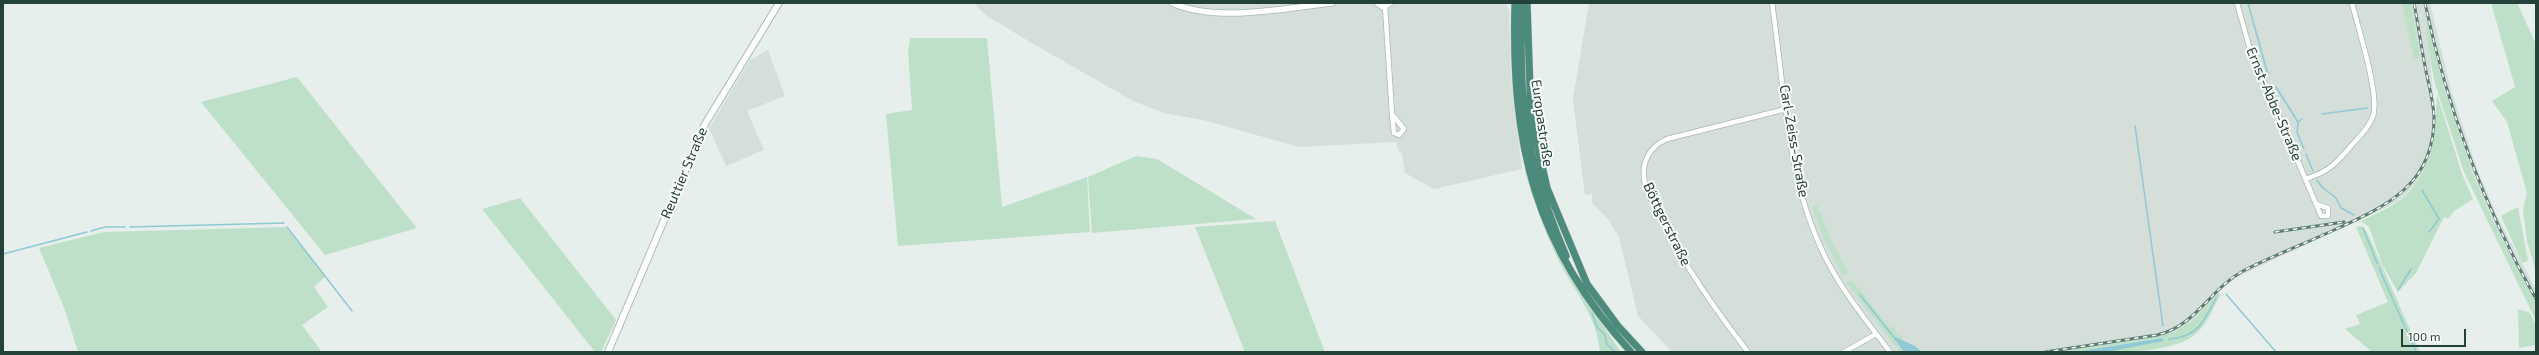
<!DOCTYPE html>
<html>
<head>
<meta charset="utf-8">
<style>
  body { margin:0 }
  #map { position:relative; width:2539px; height:355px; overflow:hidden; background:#e6efeb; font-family:"Exo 2",sans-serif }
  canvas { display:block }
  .frame { position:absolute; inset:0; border:4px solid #24423a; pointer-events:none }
  .scale { position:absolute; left:2401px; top:329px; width:65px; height:18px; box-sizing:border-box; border:2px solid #24423a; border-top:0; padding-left:5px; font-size:12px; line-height:14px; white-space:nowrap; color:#24423a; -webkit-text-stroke:3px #f7fbf9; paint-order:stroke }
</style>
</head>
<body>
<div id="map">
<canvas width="2539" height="355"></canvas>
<div class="frame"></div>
<div class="scale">100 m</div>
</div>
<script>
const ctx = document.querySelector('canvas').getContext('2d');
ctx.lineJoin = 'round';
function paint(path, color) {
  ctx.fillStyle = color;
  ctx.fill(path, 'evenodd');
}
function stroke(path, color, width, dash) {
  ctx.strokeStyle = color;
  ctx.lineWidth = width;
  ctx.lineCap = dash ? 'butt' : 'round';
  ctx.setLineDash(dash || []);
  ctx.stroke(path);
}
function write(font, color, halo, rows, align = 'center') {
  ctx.font = font + ' "Exo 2",sans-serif';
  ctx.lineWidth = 4;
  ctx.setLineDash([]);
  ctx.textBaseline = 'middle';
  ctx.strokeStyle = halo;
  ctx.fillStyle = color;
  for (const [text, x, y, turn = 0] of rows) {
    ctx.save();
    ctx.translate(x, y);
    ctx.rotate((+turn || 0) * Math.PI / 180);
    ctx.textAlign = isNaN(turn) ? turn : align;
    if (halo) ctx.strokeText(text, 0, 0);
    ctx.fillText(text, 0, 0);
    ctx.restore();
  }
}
paint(new Path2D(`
  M 973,3 L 1506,3 L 1509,11 L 1511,78 L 1522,169 L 1434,189 L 1405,173 L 1402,154 L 1398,150 L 1396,142 L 1299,147 L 1203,120 L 1164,113 L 1133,101 L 1035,45 L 987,16 Z
  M 1589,3 L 2430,3 L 2451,90 L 2477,169 L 2498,218 L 2536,290 L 2536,302 L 2493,221 L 2472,172 L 2445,91 L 2426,17 L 2436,124 L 2431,156 L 2419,180 L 2403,197 L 2393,204 L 2237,277 L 2226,285 L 2191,322 L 2169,333 L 2057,352 L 1672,352 L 1638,316 L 1619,237 L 1608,219 L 1592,203 L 1592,194 L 1585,195 L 1573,99 Z
  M 768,50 L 785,96 L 747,111 L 764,150 L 726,166 L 709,128 L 750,60 Z`), '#d4dfda');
paint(new Path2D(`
  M 2402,3 L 2411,3 L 2420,58 L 2414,59 Z
  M 2491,3 L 2517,3 L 2536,44 L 2536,272 L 2527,241 L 2523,210 L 2527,193 L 2507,122 L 2492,101 L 2515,87 Z
  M 2425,13 L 2445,91 L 2472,172 L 2493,221 L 2536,302 L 2536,321 L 2464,172 L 2435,84 L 2428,48 Z
  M 910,38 L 987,38 L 1002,207 L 1087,177 L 1090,232 L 898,246 L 886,114 L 912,110 L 908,52 Z
  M 297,77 L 416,227 L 417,228 L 325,255 L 201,102 Z
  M 2437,94 L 2462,174 L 2473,199 L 2454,211 L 2448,219 L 2444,217 L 2416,273 L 2398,292 L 2382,264 L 2369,227 L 2361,221 C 2375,214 2392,207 2404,197 C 2434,169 2435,133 2437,94 Z
  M 1136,156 L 1157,159 L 1256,219 L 1092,233 L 1088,177 Z
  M 1525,172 L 1527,172 L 1577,287 L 1621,352 L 1600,352 C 1597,319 1579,297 1563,269 C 1547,239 1535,205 1525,172 Z
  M 520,198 L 616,320 L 601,352 L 595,352 L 482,209 Z
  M 1817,205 L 1830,238 L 1848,272 L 1843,276 L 1824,239 L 1812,207 Z
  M 2518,207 L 2528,261 L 2522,263 L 2501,216 Z
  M 1275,221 L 1325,352 L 1245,352 L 1195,227 Z
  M 2362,226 L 2367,232 L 2420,352 L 2372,352 L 2345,329 L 2360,324 L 2356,315 L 2388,302 L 2356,227 Z
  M 286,227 L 326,276 L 314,287 L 328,307 L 302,325 L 322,352 L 78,352 L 65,310 L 39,248 L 104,232 Z
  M 1852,280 L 1890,328 L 1895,327 L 1896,334 L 1903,337 L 1902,341 L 1895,336 L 1892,338 L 1904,352 L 1900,352 L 1847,283 Z
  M 2218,293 L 2220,295 C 2214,307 2208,322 2198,332 C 2179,351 2132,352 2107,352 L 2162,338 L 2074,352 L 2057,352 L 2169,333 L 2191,322 Z
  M 2518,309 L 2530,313 L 2536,325 L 2536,345 L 2519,348 Z`), '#bfe0c8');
paint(new Path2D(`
  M 1891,335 L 1915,346 L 1922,352 L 1904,352 Z
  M 2163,338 L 2163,341 L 2107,352 L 2074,352 Z`), '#8ec9d4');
stroke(new Path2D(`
  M 2248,3 L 2268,75
  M 2276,87 L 2298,122 L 2297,132 L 2304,149
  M 2322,114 L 2367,108
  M 2298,122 L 2302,119
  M 2135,126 L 2163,326
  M 2306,154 L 2313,171
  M 2317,180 L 2322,187 L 2336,198 L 2341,208 L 2354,215
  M 2422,190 L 2439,219 L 2429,232
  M 130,227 L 284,223
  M 287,227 L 352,311
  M 2363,228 L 2377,263
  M 91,231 L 105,227 L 125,227
  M 3,254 L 87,232
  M 2379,268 L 2416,352
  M 2398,290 L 2411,269
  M 2226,294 L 2276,352
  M 1860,295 L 1893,336
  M 1592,313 L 1597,327 L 1605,335 L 1607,345 L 1616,352
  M 2169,339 C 2197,338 2205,320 2216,298`), '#8ec9d4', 1.5);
const minor = new Path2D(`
  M 1772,3 C 1784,83 1786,171 1820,246 C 1837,285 1865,319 1890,352
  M 2237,3 L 2249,46 L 2316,204
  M 1385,6 L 1392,114 L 1404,129 L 1399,135 L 1394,133 L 1392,114
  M 2306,179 C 2329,171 2336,164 2351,146 C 2359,137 2369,128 2373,116 C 2380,95 2358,28 2352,3
  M 2316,204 L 2328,208 L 2328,216 L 2321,216 Z
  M 1748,352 C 1714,308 1683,264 1659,214 C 1653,203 1645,190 1644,178 C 1642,160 1651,146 1667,139 L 1786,109
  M 1844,352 L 1876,334`);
const tertiary = new Path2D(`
  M 1172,3 C 1218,23 1283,8 1332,3
  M 1377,3 L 1383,7 L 1390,3`);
const secondary = new Path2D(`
  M 608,352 L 705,124 L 779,3`);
const trunk = new Path2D(`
  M 1515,3 C 1511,145 1534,245 1631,352
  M 1521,3 C 1522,33 1520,64 1523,95 C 1527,151 1544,205 1566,256
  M 1527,3 L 1531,117 L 1547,188 L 1587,284 L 1618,326 L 1642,352`);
stroke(minor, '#a8b8b2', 6);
stroke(tertiary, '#a8b8b2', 7);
stroke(secondary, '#a4bbb3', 8);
stroke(trunk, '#c2cac8', 8);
stroke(minor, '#fff', 4.5);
stroke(tertiary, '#fff', 5.5);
stroke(secondary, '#fff', 6);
stroke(trunk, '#4c8a7c', 7);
const rail = new Path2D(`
  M 2425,3 C 2447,108 2483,205 2536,299
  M 2275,232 L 2344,222
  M 2045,352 L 2157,335 C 2196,326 2210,289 2243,271 C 2272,256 2304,244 2334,230 C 2387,206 2435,184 2434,116 C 2433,99 2428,82 2425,66 C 2421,45 2418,24 2414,3`);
stroke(rail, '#5f7d75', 3);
stroke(rail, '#f7fbf9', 1.5, [4.5]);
write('14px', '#24423a', '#f7fbf9', [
  ["Ernst-Abbe-Straße",2274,104,67],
  ["Europastraße",1542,123,82],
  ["Carl-Zeiss-Straße",1794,141,80],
  ["Reuttier Straße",684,173,-67],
  ["Böttgerstraße",1667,224,64]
]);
</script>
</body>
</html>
